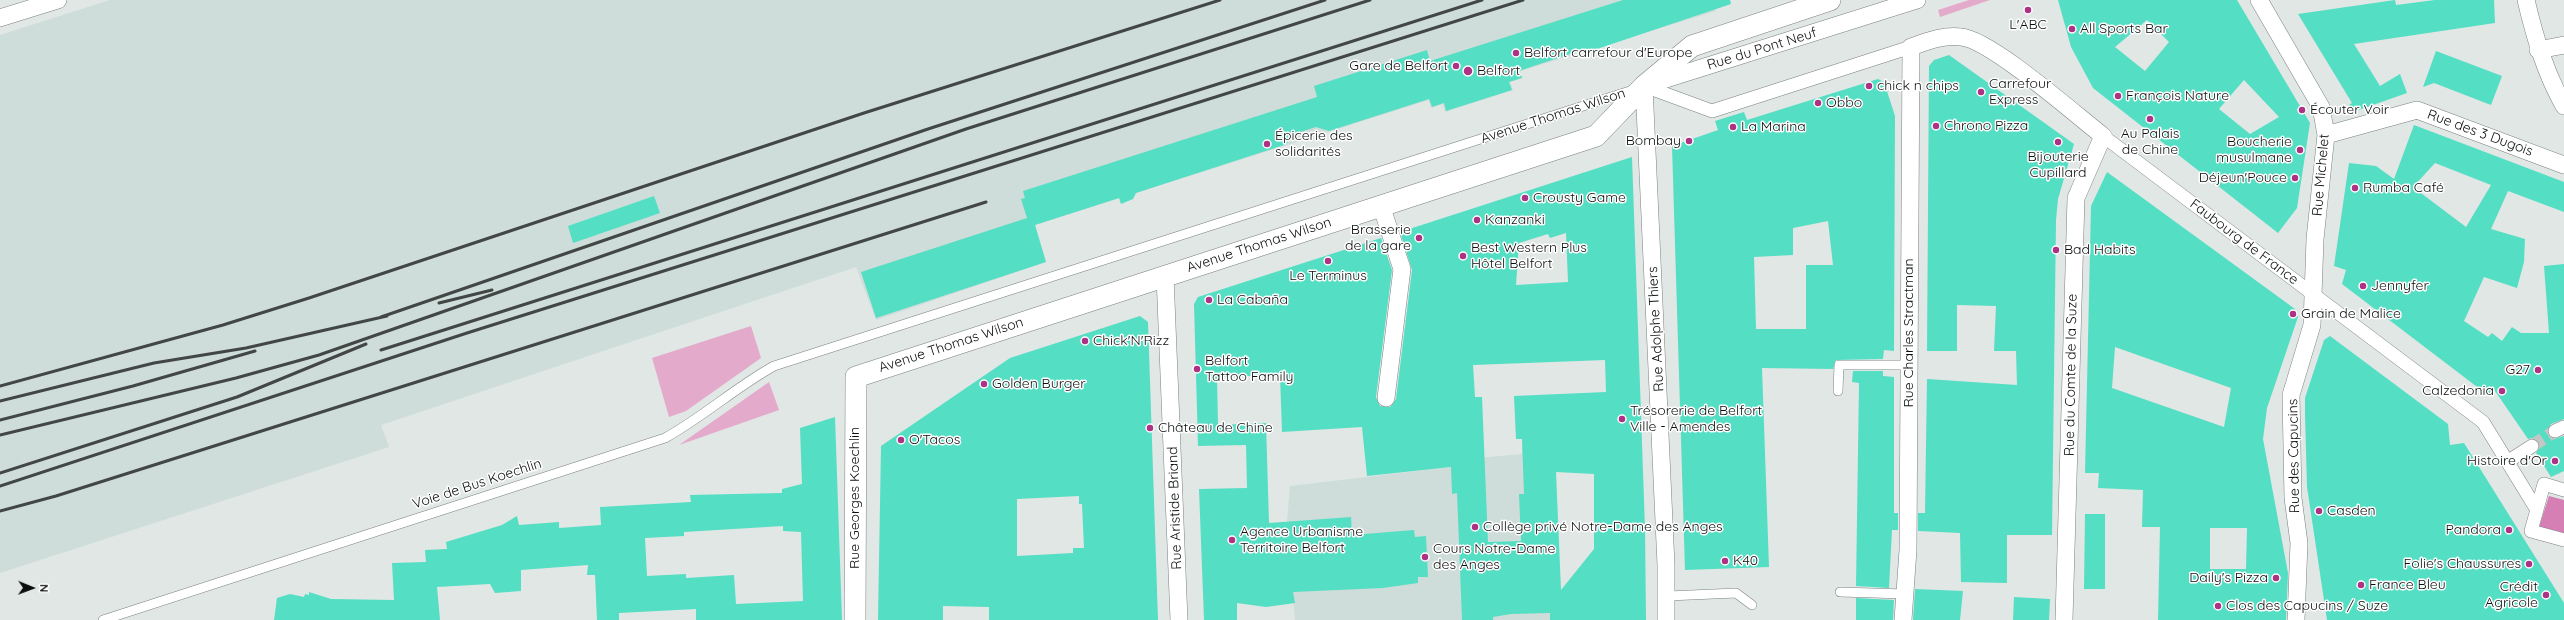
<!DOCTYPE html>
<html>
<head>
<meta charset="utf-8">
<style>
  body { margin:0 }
  #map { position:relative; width:2564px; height:620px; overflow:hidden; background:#e0e7e5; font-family:Quicksand,sans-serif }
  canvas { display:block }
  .north { position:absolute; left:12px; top:568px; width:40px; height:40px; -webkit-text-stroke:3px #fff; paint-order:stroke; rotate:91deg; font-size:11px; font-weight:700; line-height:16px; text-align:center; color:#0d0f0f }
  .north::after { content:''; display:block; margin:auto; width:14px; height:18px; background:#0d0f0f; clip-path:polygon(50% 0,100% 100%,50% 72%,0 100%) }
</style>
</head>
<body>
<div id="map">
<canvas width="2564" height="620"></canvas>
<div class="north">N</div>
</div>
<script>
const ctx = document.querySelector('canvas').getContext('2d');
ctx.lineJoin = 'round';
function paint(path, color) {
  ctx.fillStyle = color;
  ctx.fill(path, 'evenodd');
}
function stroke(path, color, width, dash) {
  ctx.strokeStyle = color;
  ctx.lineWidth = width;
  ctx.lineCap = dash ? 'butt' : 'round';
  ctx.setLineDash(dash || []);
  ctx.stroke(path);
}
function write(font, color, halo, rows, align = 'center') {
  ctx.font = font + ' Quicksand,sans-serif';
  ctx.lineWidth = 3;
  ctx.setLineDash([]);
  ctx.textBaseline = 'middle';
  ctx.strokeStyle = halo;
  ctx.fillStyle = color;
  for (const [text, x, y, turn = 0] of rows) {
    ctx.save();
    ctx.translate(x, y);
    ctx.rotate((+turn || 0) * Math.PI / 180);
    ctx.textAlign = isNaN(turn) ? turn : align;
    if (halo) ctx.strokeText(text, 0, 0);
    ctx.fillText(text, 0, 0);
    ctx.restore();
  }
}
paint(new Path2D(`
  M 110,0 L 1713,0 L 1716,11 L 1520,71 L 1523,78 L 1510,82 L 1513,90 L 1445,112 L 1443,104 L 1431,108 L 1429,100 L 1035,225 L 1046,262 L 876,320 L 856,267 L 381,425 L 389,447 L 0,573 L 0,35 Z
  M 1522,442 L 1531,442 L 1562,611 L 1594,620 L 1295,620 L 1287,522 L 1290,486 L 1451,467 L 1455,460 L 1522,454 Z`), '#ceddd9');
paint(new Path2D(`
  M 1969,0 L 1990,0 L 1940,17 L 1938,10 Z
  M 751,326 L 761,358 L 686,411 L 669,417 L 652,358 Z
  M 769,382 L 779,410 L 679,445 Z`), '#e4aacb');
paint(new Path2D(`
  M 2549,496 L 2564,500 L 2564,533 L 2539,527 Z`), '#d67fb4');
paint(new Path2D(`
  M 1623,0 L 1730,0 L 1731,4 L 1594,50 L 1584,53 L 1582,50 L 1519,71 L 1522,78 L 1509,82 L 1512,90 L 1446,111 L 1444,103 L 1432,107 L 1429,99 L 1329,131 L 1316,127 L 1288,136 L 1288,142 L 1284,145 L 1136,193 L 1133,199 L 1121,204 L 1119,198 L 1035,225 L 1046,262 L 876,318 L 861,272 L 1027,218 L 1021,199 L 1025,198 L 1023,191 L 1317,97 L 1314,86 L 1427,50 L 1430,61 Z
  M 2058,0 L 2237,0 L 2310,123 L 2297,208 L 2278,233 L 2093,88 L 2071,47 ZM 2147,20 L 2169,42 L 2145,71 L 2115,47 ZM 2244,80 L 2279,117 L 2250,134 L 2219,109 Z
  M 2395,0 L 2396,5 L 2435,0 L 2494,0 L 2495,23 L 2354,44 L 2380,86 L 2400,74 L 2407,93 L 2353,112 L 2349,105 L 2352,103 L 2298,14 Z
  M 2436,51 L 2502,76 L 2491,105 L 2434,83 L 2423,87 Z
  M 1949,55 L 2074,144 L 2058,199 L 2056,220 L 2052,535 L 2007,535 L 2007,583 L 1961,582 L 1960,533 L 1918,531 L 1918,513 L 1925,513 L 1927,379 L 2017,385 L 2016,351 L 1994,351 L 1996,306 L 1957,305 L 1957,351 L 1927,351 L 1929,66 L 1934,60 Z
  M 1878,79 L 1884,82 L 1895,116 L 1894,351 L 1884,350 L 1883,359 L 1836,360 L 1833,369 L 1762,368 L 1769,567 L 1685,570 L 1672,146 L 1718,130 L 1715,121 L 1744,112 L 1747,120 ZM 1828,221 L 1833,265 L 1806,265 L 1806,329 L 1756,329 L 1754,257 L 1793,255 L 1793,228 Z
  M 2414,125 L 2564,182 L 2564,212 L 2508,191 L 2491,229 L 2525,239 L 2524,262 L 2517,288 L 2484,277 L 2464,321 L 2488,337 L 2492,333 L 2502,341 L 2512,327 L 2521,333 L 2549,333 L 2544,266 L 2564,264 L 2564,419 L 2551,424 L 2547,431 L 2550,437 L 2554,439 L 2564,436 L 2564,471 L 2551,477 L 2536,453 L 2540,446 L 2538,441 L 2532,438 L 2528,439 L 2493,388 L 2489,396 L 2342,284 L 2346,270 L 2334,266 L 2349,163 L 2376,166 L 2394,179 ZM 2435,163 L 2491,185 L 2466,227 L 2413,187 Z
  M 1632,157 L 1645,529 L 1646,620 L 1550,620 L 1550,613 L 1511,614 L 1493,617 L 1493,620 L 1462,620 L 1457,493 L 1452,494 L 1451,467 L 1367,476 L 1362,427 L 1282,432 L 1280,375 L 1217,377 L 1218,425 L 1266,423 L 1269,523 L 1351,517 L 1352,535 L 1414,530 L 1415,537 L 1426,536 L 1428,577 L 1418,577 L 1418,583 L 1383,588 L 1293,592 L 1295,603 L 1266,607 L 1237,603 L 1237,620 L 1204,620 L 1199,489 L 1247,488 L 1246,445 L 1198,446 L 1194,304 L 1198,297 L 1381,238 L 1392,270 L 1376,397 L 1380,406 L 1390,407 L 1396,399 L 1412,270 L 1400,232 ZM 1566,233 L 1568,282 L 1516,285 L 1519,243 L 1548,234 L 1550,238 ZM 1605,360 L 1606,392 L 1514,396 L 1516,439 L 1522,439 L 1524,494 L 1519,494 L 1521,541 L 1488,542 L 1482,397 L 1475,397 L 1473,365 ZM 1556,472 L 1594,474 L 1594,549 L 1561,590 Z
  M 2107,172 L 2295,309 L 2298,317 L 2267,408 L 2263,439 L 2288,573 L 2286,620 L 2158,620 L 2160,527 L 2142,527 L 2143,490 L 2098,488 L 2099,473 L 2085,473 L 2091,206 ZM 2115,347 L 2231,388 L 2224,427 L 2112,388 ZM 2210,528 L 2247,528 L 2246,569 L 2210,569 Z
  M 654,196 L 660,213 L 573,243 L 568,226 Z
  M 1140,316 L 1148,322 L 1158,620 L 989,620 L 989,607 L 943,606 L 943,620 L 878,620 L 881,446 L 1010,358 ZM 1079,496 L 1079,504 L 1082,504 L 1084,548 L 1073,548 L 1073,553 L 1017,556 L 1017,499 Z
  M 2330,336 L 2448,424 L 2450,445 L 2464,443 L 2564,603 L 2564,620 L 2327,620 L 2307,487 L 2305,415 L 2305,398 L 2324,340 Z
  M 1853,371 L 1883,371 L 1883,376 L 1894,377 L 1894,513 L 1898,513 L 1898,530 L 1892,530 L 1889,588 L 1856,586 L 1859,383 L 1852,382 Z
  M 835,417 L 842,620 L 696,620 L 696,609 L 619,613 L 619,620 L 597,620 L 595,575 L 587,575 L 588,565 L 521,570 L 521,591 L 495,593 L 490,584 L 437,587 L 440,620 L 274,620 L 277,598 L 290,594 L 304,597 L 305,594 L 309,595 L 309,592 L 331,599 L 394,600 L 392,563 L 426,562 L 425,550 L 447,549 L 446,542 L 502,525 L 517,516 L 519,525 L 559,522 L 559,528 L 601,525 L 600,507 L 691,502 L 690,495 L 782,493 L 782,489 L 802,484 L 800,428 ZM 783,526 L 783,531 L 801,532 L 803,601 L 736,604 L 734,575 L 686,578 L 686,574 L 647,576 L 645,538 L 684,536 L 684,532 Z
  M 2085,514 L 2105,514 L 2105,589 L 2084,589 Z
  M 1915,589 L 1963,591 L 1960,620 L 1913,620 Z
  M 2014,597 L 2050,599 L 2049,620 L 2013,620 Z
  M 1856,598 L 1894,600 L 1893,620 L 1856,620 Z`), '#54dec3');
stroke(new Path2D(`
  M 2532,446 L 2555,431`), '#c0c7c5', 13, [13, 6]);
const service = new Path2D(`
  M 1838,391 L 1839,365 L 1909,365
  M 1840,592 L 1905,594
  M 1668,596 L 1736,593 L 1752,605
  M 103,620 L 665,438 C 703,417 736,387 774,366 L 1633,90`);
const pedestrian = new Path2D(`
  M 1644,86 L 1712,111 L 1911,47
  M 2103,136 L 2483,422 L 2537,510
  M 2555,431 L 2564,427
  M 2507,462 L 2532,446
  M 2564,490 L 2544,484 L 2531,531 L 2564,540`);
const minor = new Path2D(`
  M 2259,0 L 2321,107 L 2326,135 L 2315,239 L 2312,325 L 2291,395 L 2293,498 L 2299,543 L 2296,620
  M 2526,0 C 2535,38 2545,72 2564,106
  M 0,18 L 58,0
  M 2538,50 L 2564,45
  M 2326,135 L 2417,110 L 2564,165
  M 1381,205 L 1402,269 L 1386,398
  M 1165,276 L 1179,620
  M 1666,620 L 1666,565 L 1644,86 L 1917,0
  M 1903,620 L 1908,550 L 1911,47 C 1928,41 1943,35 1961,37 C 1990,39 2076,115 2103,136 L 2076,198 L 2064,620`);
const tertiary = new Path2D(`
  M 855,620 L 856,377 L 1596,136 L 1644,86 L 1692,46 L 1830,0`);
stroke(service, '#7b8180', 10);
stroke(pedestrian, '#7b8180', 14);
stroke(minor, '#7b8180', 18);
stroke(tertiary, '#7b8180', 22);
stroke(service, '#fff', 9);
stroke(pedestrian, '#fff', 13);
stroke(minor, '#fff', 17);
stroke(tertiary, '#fff', 21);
stroke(new Path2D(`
  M 439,303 L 492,290
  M 381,317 L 928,129 L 1325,0
  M 381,350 L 1482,0
  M 0,386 L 223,325 L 309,298 L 864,113 L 1220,0
  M 0,401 L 154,363 L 246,348 L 387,316
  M 0,420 L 133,386 L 255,351
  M 0,435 L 236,378 L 319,355 L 966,129 L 1370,0
  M 0,473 L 237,397 L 366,344
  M 0,486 L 467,333 L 1523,0
  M 0,511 L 56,496 L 986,202`), '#424645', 3);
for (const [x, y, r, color] of [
  [2028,10,4,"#ad3285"],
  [2072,29,4,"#ad3285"],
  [1516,53,4,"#ad3285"],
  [1456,66,4,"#ad3285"],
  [1468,71,5,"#ad3285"],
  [1869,86,4,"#ad3285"],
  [1981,92,4,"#ad3285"],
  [2118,96,4,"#ad3285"],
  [1818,103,4,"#ad3285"],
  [2302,110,4,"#ad3285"],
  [2150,119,4,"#ad3285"],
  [1936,126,4,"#ad3285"],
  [1733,127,4,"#ad3285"],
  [1689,141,4,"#ad3285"],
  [2058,142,4,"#ad3285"],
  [1267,144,4,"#ad3285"],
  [2300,150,4,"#ad3285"],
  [2295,178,4,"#ad3285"],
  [2355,188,4,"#ad3285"],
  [1525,198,4,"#ad3285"],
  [1477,220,4,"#ad3285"],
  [1419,238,4,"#ad3285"],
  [2056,250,4,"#ad3285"],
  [1463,256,4,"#ad3285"],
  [1328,261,4,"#ad3285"],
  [2363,286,4,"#ad3285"],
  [1209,300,4,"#ad3285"],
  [2293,314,4,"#ad3285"],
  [1085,341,4,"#ad3285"],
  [1197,369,4,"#ad3285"],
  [2538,370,4,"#ad3285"],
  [984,384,4,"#ad3285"],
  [2502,391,4,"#ad3285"],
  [1622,419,4,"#ad3285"],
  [1150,428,4,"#ad3285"],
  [901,440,4,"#ad3285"],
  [2555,461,4,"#ad3285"],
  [2319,511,4,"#ad3285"],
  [1475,527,4,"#ad3285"],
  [2509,530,4,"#ad3285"],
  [1232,540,4,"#ad3285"],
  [1425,557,4,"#ad3285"],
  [1725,561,4,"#ad3285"],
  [2529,564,4,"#ad3285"],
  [2276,578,4,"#ad3285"],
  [2361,585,4,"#ad3285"],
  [2546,595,4,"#ad3285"],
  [2218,606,4,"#ad3285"]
]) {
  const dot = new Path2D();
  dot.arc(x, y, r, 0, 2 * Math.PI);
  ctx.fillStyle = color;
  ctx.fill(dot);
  stroke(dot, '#fff', 1.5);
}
write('14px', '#0d0f0f', '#fff', [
  ["L'ABC",2028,25,"center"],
  ["All Sports Bar",2080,29],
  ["Belfort carrefour d'Europe",1524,53],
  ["Gare de Belfort",1448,66,"right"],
  ["Belfort",1477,71],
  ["Carrefour",1989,84],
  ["Express",1989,100],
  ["chick n chips",1877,86],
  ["François Nature",2126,96],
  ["Obbo",1826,103],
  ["Écouter Voir",2310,110],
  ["Chrono Pizza",1944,126],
  ["La Marina",1741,127],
  ["Au Palais",2150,134,"center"],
  ["de Chine",2150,150,"center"],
  ["Épicerie des",1275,136],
  ["solidarités",1275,152],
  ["Bombay",1681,141,"right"],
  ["Boucherie",2292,142,"right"],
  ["musulmane",2292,158,"right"],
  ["Bijouterie",2058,157,"center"],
  ["Cupillard",2058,173,"center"],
  ["Déjeun'Pouce",2287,178,"right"],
  ["Rumba Café",2363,188],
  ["Crousty Game",1533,198],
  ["Kanzanki",1485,220],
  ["Brasserie",1411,230,"right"],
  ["de la gare",1411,246,"right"],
  ["Best Western Plus",1471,248],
  ["Hôtel Belfort",1471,264],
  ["Bad Habits",2064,250],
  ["Le Terminus",1328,276,"center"],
  ["Jennyfer",2371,286],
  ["La Cabaña",1217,300],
  ["Grain de Malice",2301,314],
  ["Chick'N'Rizz",1093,341],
  ["Belfort",1205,361],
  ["Tattoo Family",1205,377],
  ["G27",2530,370,"right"],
  ["Golden Burger",992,384],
  ["Calzedonia",2494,391,"right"],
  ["Trésorerie de Belfort",1630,411],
  ["Ville - Amendes",1630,427],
  ["Château de Chine",1158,428],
  ["O'Tacos",909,440],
  ["Histoire d'Or",2547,461,"right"],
  ["Casden",2327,511],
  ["Collège privé Notre-Dame des Anges",1483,527],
  ["Pandora",2501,530,"right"],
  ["Agence Urbanisme",1240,532],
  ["Territoire Belfort",1240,548],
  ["Cours Notre-Dame",1433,549],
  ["des Anges",1433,565],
  ["K40",1733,561],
  ["Folie's Chaussures",2521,564,"right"],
  ["Daily's Pizza",2268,578,"right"],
  ["France Bleu",2369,585],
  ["Crédit",2538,587,"right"],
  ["Agricole",2538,603,"right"],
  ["Clos des Capucins / Suze",2226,606]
], 'left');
write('14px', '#0d0f0f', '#fff', [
  ["Rue du Pont Neuf",1762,49,-17],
  ["Avenue Thomas Wilson",1553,116,-18],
  ["Rue des 3 Dugois",2480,133,20],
  ["Rue Michelet",2321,175,-85],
  ["Faubourg de France",2244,242,37],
  ["Avenue Thomas Wilson",1259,245,-18],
  ["Rue Adolphe Thiers",1656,329,-93],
  ["Rue Charles Stractman",1909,333,-90],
  ["Avenue Thomas Wilson",951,345,-18],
  ["Rue du Comte de la Suze",2071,375,-89],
  ["Rue des Capucins",2294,456,-91],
  ["Voie de Bus Koechlin",477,484,-18],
  ["Rue Georges Koechlin",855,498,-90],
  ["Rue Aristide Briand",1175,508,-92]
]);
</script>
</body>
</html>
